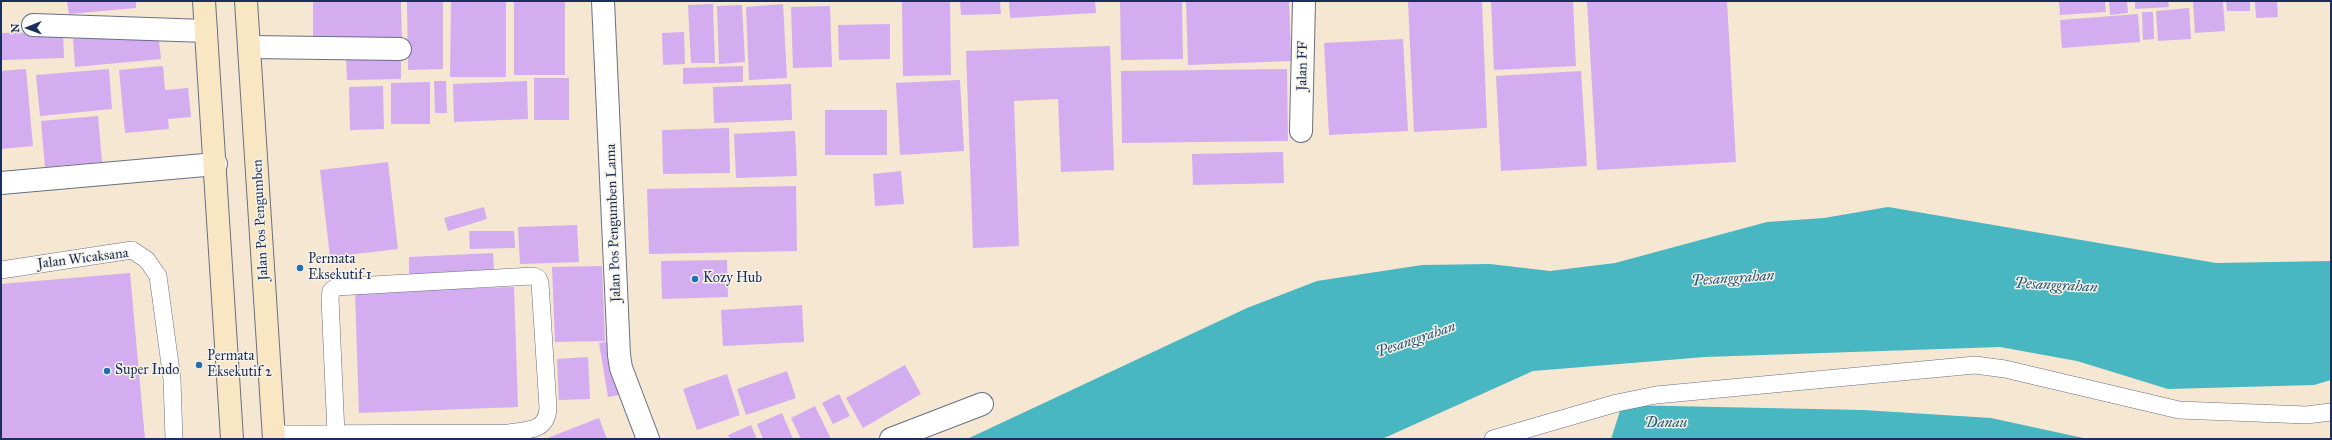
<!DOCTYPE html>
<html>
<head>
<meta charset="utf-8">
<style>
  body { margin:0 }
  #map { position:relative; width:2332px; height:440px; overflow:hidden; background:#f5e7d1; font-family:"IM FELL Great Primer",serif }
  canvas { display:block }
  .frame { position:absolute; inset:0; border:2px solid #1b2f5e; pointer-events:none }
  .north { position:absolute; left:8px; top:8px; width:40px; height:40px; -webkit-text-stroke:3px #f7f3e8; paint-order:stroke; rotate:269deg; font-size:11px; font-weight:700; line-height:16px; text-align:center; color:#1b2f5e }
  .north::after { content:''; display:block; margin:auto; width:14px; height:18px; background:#1b2f5e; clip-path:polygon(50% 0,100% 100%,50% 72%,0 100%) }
</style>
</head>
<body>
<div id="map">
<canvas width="2332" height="440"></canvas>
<div class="frame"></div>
<div class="north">N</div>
</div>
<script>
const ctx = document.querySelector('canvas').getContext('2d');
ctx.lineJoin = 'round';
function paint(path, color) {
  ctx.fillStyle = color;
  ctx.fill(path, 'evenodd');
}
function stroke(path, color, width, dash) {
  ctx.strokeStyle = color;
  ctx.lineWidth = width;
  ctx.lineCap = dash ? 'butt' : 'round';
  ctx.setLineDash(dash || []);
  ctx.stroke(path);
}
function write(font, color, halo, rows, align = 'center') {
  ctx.font = font + ' "IM FELL Great Primer",serif';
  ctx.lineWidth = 3;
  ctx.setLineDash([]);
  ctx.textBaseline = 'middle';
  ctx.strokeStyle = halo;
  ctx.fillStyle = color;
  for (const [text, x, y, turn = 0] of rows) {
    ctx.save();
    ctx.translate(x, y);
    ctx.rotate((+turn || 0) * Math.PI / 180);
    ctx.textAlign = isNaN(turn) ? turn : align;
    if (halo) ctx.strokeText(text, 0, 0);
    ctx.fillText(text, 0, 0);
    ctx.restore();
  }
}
paint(new Path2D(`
  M 1888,207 L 2216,263 L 2331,261 L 2331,380 L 2314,385 L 2168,389 L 2077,361 L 2000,347 L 1705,357 L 1533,371 L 1382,439 L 967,439 L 1247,308 L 1317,281 L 1422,265 L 1490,264 L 1550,271 L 1615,263 L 1767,222 L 1824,218 Z
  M 1622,405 L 1863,410 L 1991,418 L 2088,439 L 1611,439 Z`), '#48b7c2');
paint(new Path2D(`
  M 67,1 L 136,1 L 136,8 L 69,14 Z
  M 313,1 L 401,1 L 402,44 L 313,46 Z
  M 407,1 L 443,1 L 443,69 L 408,70 Z
  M 451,1 L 506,1 L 506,77 L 450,77 Z
  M 514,1 L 565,1 L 565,75 L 514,75 Z
  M 902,1 L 950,1 L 951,75 L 903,76 Z
  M 960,1 L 1000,1 L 1001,14 L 961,15 Z
  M 1009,1 L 1095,1 L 1096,13 L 1010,18 Z
  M 1120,1 L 1182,1 L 1183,59 L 1121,60 Z
  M 1186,1 L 1289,1 L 1291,61 L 1188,65 Z
  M 1408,1 L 1482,1 L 1487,128 L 1414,132 Z
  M 1491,1 L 1573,1 L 1576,66 L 1494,70 Z
  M 1587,1 L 1727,1 L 1736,162 L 1597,170 Z
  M 2059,1 L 2105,1 L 2106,12 L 2060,15 Z
  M 2109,1 L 2127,1 L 2128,13 L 2110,15 Z
  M 2135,1 L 2168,1 L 2169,7 L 2135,9 Z
  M 2193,1 L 2223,1 L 2225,31 L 2195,33 Z
  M 2226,1 L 2250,1 L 2250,11 L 2227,11 Z
  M 2255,1 L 2277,1 L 2278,17 L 2256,18 Z
  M 713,4 L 715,63 L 691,63 L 688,5 Z
  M 783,4 L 787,78 L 749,80 L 746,7 Z
  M 742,5 L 745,62 L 719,64 L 717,6 Z
  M 830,6 L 832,67 L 793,68 L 791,7 Z
  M 2189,8 L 2191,39 L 2158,41 L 2156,11 Z
  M 2142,12 L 2153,12 L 2154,39 L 2143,40 Z
  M 2138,14 L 2140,42 L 2062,48 L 2060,20 Z
  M 890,24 L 890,59 L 839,60 L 838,25 Z
  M 63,32 L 64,58 L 1,60 L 1,33 Z
  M 158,32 L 161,59 L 75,67 L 73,39 Z
  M 684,32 L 685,64 L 663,65 L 662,33 Z
  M 1403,39 L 1408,131 L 1329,135 L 1324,43 Z
  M 1110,46 L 1114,170 L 1061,172 L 1058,99 L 1014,101 L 1019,246 L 973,248 L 966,51 Z
  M 401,54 L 401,79 L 347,80 L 346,55 Z
  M 163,66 L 165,90 L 188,88 L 191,117 L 168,119 L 169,129 L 125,133 L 119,70 Z
  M 743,66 L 743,82 L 683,84 L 683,68 Z
  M 26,69 L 33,146 L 1,149 L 1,71 Z
  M 109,69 L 112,109 L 40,116 L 36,75 Z
  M 1287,69 L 1288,141 L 1122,143 L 1121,71 Z
  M 1581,71 L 1587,166 L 1501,171 L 1496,76 Z
  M 534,78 L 569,78 L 569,120 L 534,120 Z
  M 960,80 L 964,151 L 900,155 L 896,83 Z
  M 434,81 L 446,81 L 447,113 L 435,113 Z
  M 527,81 L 528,119 L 454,122 L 453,84 Z
  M 430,82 L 430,124 L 391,124 L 391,83 Z
  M 791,84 L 792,120 L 714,123 L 713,87 Z
  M 383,86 L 384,129 L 350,130 L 349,87 Z
  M 825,110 L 887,110 L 887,155 L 825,155 Z
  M 98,116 L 102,162 L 45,167 L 41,121 Z
  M 729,128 L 730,173 L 663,174 L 662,130 Z
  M 795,131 L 797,176 L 736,178 L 734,134 Z
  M 1283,152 L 1284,183 L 1193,185 L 1192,154 Z
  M 388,162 L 398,249 L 330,257 L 320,170 Z
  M 901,171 L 904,204 L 875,206 L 873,174 Z
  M 796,186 L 797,251 L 649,254 L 647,189 Z
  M 484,207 L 487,219 L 448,231 L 444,218 Z
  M 577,225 L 579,262 L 520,264 L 518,227 Z
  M 469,231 L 514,231 L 515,248 L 470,249 Z
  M 493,253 L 494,273 L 409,277 L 409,257 Z
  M 727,260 L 728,297 L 662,299 L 661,261 Z
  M 602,266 L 605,341 L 555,342 L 552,267 Z
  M 130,273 L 145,439 L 1,439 L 1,284 Z
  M 514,287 L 518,407 L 359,413 L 355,292 Z
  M 802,305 L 804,342 L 723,346 L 721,310 Z
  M 611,341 L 620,395 L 608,397 L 599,343 Z
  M 588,357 L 590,399 L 559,400 L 557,359 Z
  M 905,365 L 921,394 L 863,428 L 846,398 Z
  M 787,371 L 796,398 L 746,415 L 737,389 Z
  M 727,374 L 740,415 L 697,430 L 683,389 Z
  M 839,394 L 850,416 L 833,424 L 822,403 Z
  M 815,406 L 831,439 L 801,439 L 791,418 Z
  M 782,413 L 793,439 L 763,439 L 757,424 Z
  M 599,418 L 607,439 L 545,439 Z
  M 751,425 L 757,439 L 730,439 L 728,435 Z`), '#d3adef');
const service = new Path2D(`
  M 1,270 L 132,250 L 147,260 L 158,276 L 172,379 L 174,439
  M 274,434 L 509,433 C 528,430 547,431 548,408 L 540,283 L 538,278 L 533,276 L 336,287 L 331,291 L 330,298 L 336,434
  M 1493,439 L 1617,403 L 1656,395 L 1975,365 L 2005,369 L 2179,410 L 2306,415 L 2331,412`);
const minor = new Path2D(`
  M 33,25 L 206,31
  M 250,47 L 400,49
  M 1301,131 L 1304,1
  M 1,183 L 216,164
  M 891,439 L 982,404`);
const tertiary = new Path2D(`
  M 603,1 L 619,355 L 621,368 L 648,439`);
const secondary = new Path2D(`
  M 204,1 L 232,439
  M 246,1 L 274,439`);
stroke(service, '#676f86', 18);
stroke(minor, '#676f86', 24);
stroke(tertiary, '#676f86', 24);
stroke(secondary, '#676f86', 24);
stroke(service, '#fff', 17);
stroke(minor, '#fff', 22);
stroke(tertiary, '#fff', 22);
stroke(secondary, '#f9e7c3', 22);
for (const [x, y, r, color] of [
  [300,268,4,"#1f6fb2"],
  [695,279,4,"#1f6fb2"],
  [199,365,4,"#1f6fb2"],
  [107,371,4,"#1f6fb2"]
]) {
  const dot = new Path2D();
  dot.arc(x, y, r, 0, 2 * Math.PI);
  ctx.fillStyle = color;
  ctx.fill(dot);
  stroke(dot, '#f7f3e8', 1.5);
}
write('14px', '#1b2f5e', '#f7f3e8', [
  ["Jalan FF",1303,66,-89],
  ["Jalan Pos Pengumben",261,220,-93],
  ["Jalan Pos Pengumben Lama",614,223,-92],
  ["Jalan Wicaksana",83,259,-7]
]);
write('14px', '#1b2f5e', '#f7f3e8', [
  ["Permata",308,260],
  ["Eksekutif 1",308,276],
  ["Kozy Hub",703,279],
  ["Permata",207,357],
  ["Eksekutif 2",207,373],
  ["Super Indo",115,371]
], 'left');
write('italic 15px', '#28587c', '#f7f3e8', [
  ["Pesanggrahan",1733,279,-4],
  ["Pesanggrahan",2056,286,3],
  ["Pesanggrahan",1416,340,-19],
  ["Danau",1666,423]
]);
</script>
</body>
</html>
